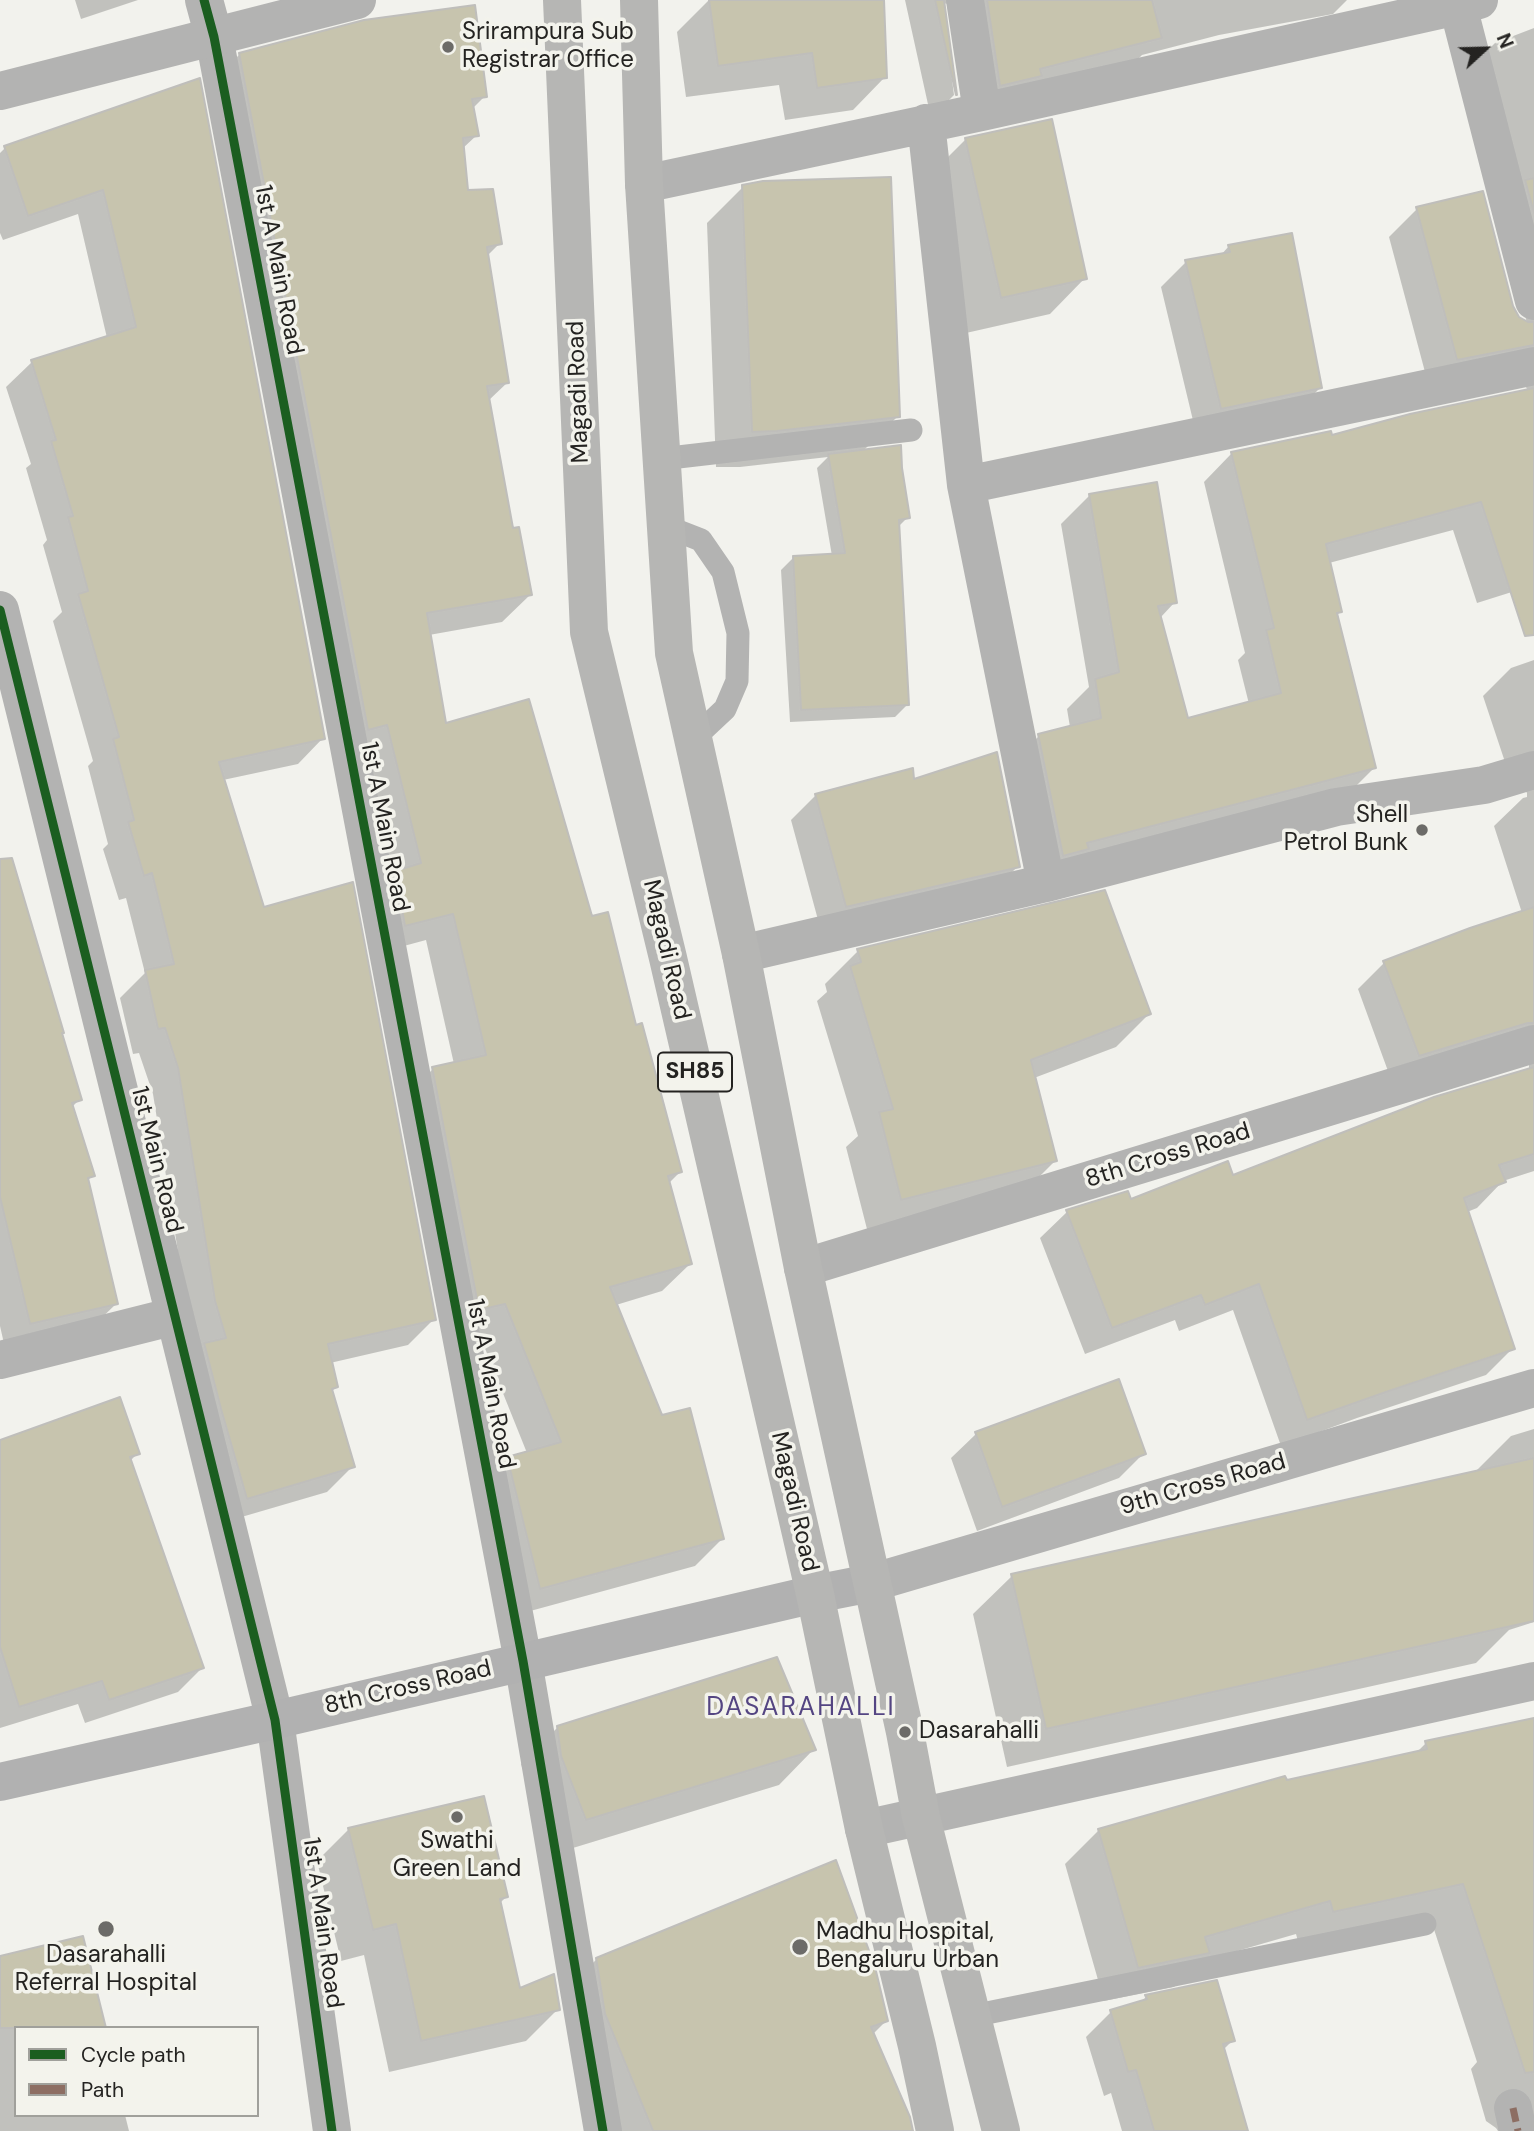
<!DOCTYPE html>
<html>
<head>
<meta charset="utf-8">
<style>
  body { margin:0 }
  #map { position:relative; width:1534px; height:2131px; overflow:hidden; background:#f2f2ed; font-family:"DM Sans",sans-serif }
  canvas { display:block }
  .legend { position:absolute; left:14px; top:2026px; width:245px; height:91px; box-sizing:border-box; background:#f3f3ec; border:2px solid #a0a09b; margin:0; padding:9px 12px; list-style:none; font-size:21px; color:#242321 }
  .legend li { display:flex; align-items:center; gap:14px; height:35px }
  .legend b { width:35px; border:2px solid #a0a09b }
  .north { position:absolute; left:1450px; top:14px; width:70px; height:70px; -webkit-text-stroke:5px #f3f3ec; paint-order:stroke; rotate:68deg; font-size:19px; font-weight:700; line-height:28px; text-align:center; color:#242321 }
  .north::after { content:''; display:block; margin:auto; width:24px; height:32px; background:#242321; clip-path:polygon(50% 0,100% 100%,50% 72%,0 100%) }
</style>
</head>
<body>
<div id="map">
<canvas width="1534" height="2131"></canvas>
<ul class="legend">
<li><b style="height:9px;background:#1b5e20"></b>Cycle path</li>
<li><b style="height:9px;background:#8d6e63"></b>Path</li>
</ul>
<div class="north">N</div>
</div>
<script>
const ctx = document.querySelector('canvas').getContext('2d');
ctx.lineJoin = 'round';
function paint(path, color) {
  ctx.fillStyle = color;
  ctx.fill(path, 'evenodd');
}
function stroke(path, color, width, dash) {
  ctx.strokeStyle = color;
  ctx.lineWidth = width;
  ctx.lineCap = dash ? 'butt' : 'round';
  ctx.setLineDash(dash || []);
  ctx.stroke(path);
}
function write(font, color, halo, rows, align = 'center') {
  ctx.font = font + ' "DM Sans",sans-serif';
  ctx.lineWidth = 7;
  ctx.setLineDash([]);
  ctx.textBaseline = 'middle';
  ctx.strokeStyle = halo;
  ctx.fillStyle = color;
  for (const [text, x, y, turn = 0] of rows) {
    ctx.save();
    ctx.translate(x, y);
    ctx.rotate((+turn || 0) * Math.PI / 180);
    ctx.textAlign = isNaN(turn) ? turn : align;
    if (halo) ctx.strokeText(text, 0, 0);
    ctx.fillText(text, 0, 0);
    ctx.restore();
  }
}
paint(new Path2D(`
  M 75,0 L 138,0 L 81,19 Z
  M 709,0 L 882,0 L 885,77 L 853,110 L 785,120 L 779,85 L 686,97 L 677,32 Z
  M 905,0 L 1347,0 L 1333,14 L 1219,35 L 1142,55 L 1135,62 L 976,109 L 948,4 L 942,3 L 954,95 L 931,118 Z
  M 1534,28 L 1534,585 L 1477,603 L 1453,530 L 1329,563 L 1340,612 L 1336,616 L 1374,768 L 1346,796 L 1059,877 L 1011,764 L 1039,736 L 1070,727 L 1067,709 L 1089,687 L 1061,524 L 1089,496 L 1175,602 L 1160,618 L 1187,720 L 1249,704 L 1238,660 L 1245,653 L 1204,482 L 1232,453 L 1330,438 L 1528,391 L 1522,379 L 1429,387 L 1389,237 L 1417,209 L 1511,308 L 1518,318 L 1527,323 L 1498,210 L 1467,71 L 1495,43 Z
  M 240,54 L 485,96 L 472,109 L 477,135 L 462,149 L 466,192 L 500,243 L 487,256 L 508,382 L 488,401 L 511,530 L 530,595 L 502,622 L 429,635 L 444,725 L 590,918 L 635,1027 L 680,1172 L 668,1184 L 690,1264 L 662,1291 L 616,1305 L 661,1417 L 722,1539 L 695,1566 L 512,1616 L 480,1487 L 507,1459 L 527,1453 L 478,1331 L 405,1097 L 433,1069 L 454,1064 L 426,940 L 378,953 L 212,82 Z
  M 198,81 L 323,738 L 298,764 L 223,780 L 263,909 L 434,1319 L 408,1345 L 330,1363 L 336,1387 L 331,1392 L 353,1466 L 327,1492 L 221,1523 L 153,1094 L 139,1053 L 133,1054 L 120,998 L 145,973 L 126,898 L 119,900 L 103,849 L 108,844 L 88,766 L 93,761 L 53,621 L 62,612 L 43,545 L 47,540 L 26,468 L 31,464 L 6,387 L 32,362 L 107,338 L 78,214 L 3,240 L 0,233 L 0,153 L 5,148 Z
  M 966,139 L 1085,278 L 1050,314 L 966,333 L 930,175 Z
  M 743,187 L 898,416 L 863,451 L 908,517 L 897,528 L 908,704 L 895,717 L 790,722 L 781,570 L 793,558 L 832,556 L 817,468 L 828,457 L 740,467 L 716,467 L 707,223 Z
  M 1229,246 L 1321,387 L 1296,412 L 1196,433 L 1161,287 L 1186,262 L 1220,256 Z
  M 1534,660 L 1534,1171 L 1503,1181 L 1477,1208 L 1467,1212 L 1513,1348 L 1486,1375 L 1357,1418 L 1281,1446 L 1233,1310 L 1179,1331 L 1175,1320 L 1085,1354 L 1040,1238 L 1067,1212 L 1130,1202 L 1232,1178 L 1529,1070 L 1529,1064 L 1392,1082 L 1358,989 L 1384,963 L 1522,913 L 1494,826 L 1523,798 L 1527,797 L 1527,793 L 1520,782 L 1510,777 L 1483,696 L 1511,668 Z
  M 912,781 L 1018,866 L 994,891 L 821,931 L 791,820 L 816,795 Z
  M 0,935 L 60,1035 L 80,1099 L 72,1107 L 93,1175 L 87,1181 L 116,1304 L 91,1328 L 5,1348 L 0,1326 Z
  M 858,951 L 1149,1014 L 1116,1047 L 1034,1078 L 1055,1161 L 1022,1194 L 868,1233 L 846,1147 L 858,1136 L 817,1001 L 827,992 L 825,984 Z
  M 1534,1429 L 1534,1622 L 1509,1630 L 1476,1663 L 1007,1767 L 973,1614 L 1012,1576 L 1474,1473 L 1511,1436 Z
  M 976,1434 L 1144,1453 L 1119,1478 L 977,1531 L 951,1458 Z
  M 0,1442 L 138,1453 L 129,1462 L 202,1668 L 178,1692 L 85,1723 L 78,1704 L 0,1728 Z
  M 1534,1720 L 1534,2131 L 1498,2131 L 1496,2128 L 1486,2121 L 1471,2069 L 1477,2062 L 1430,1917 L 1299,1945 L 1296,1934 L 1199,1962 L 1174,1987 L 1104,2001 L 1065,1864 L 1099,1830 L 1285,1782 L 1416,1753 L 1426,1743 Z
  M 557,1728 L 814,1749 L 779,1785 L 550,1855 L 521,1764 Z
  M 349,1829 L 507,1896 L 500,1903 L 518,1991 L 558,2009 L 526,2041 L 389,2072 L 364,1955 L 341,1961 L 317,1861 Z
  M 0,1958 L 16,2028 L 16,2115 L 125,2115 L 129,2131 L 0,2131 Z
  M 597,1959 L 886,2021 L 872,2035 L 911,2131 L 612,2131 L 567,1988 Z
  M 1146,1997 L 1233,2040 L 1223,2050 L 1246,2131 L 1122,2131 L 1111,2093 L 1104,2096 L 1086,2037 L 1111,2012 L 1140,2003 Z`), '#0003');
const building = new Path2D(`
  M 709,0 L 884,0 L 887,78 L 817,88 L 812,53 L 718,66 Z
  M 935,0 L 944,0 L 957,95 L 956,95 Z
  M 987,0 L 1152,0 L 1162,38 L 1040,69 L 1042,76 L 1000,86 Z
  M 475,5 L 487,97 L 472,99 L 479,136 L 463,138 L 468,190 L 493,189 L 502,244 L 487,247 L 509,383 L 487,386 L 513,528 L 519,527 L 532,595 L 427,613 L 446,723 L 529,699 L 592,916 L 608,912 L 636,1025 L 642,1023 L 682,1172 L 668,1176 L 692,1264 L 610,1287 L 662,1415 L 690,1408 L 724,1539 L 540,1589 L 507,1457 L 561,1442 L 505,1304 L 479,1310 L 432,1067 L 486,1055 L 453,914 L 405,926 L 395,871 L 421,863 L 387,725 L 368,730 L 239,53 L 364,20 Z
  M 200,78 L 325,739 L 219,762 L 264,907 L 353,882 L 436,1320 L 328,1344 L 338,1387 L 332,1389 L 355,1467 L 247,1499 L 221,1409 L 204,1343 L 226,1338 L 215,1301 L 178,1068 L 165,1028 L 158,1029 L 145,970 L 174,964 L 152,873 L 144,876 L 128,822 L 134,820 L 113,739 L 119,737 L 78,594 L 88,591 L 68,517 L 73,516 L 51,441 L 56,440 L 31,360 L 136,327 L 103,190 L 28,216 L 4,146 Z
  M 1052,119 L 1087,279 L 1001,298 L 965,138 Z
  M 891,177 L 900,417 L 777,431 L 752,432 L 742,185 L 763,181 Z
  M 1534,178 L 1534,213 L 1525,180 Z
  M 1483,191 L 1513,306 L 1519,317 L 1528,322 L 1534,322 L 1534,345 L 1457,360 L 1416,207 Z
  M 1292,233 L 1322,388 L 1221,409 L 1185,260 L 1230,252 L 1228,245 Z
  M 1534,388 L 1534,635 L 1525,636 L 1481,502 L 1326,544 L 1342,612 L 1337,613 L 1376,768 L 1087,843 L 1089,849 L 1063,856 L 1038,734 L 1101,718 L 1095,679 L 1119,672 L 1089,494 L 1157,482 L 1177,603 L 1158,606 L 1188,718 L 1281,693 L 1266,630 L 1274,628 L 1231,452 L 1331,431 L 1332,435 L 1410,414 Z
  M 901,445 L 902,468 L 910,518 L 899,520 L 909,705 L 801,710 L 793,556 L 845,553 L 828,454 Z
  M 997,752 L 1020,867 L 846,907 L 815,794 L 913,768 L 914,779 Z
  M 12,858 L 64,1033 L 62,1033 L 82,1100 L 72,1103 L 95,1176 L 88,1178 L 118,1304 L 30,1324 L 0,1197 L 0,859 Z
  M 1105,890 L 1151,1014 L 1031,1060 L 1057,1161 L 901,1200 L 879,1112 L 893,1109 L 850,966 L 861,962 L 857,949 Z
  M 1534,907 L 1534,1023 L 1528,1023 L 1419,1056 L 1383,961 L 1470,928 Z
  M 1534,1067 L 1534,1154 L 1499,1165 L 1506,1182 L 1464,1198 L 1515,1349 L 1386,1392 L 1307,1420 L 1259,1284 L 1205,1305 L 1201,1295 L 1112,1328 L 1066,1210 L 1128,1191 L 1131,1199 L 1228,1161 L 1233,1175 L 1434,1097 Z
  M 1119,1379 L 1146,1454 L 1002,1507 L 975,1432 Z
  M 120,1397 L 140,1454 L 130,1457 L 204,1668 L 109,1700 L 102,1681 L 19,1707 L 0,1647 L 0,1440 Z
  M 1534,1458 L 1534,1621 L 1046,1729 L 1011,1574 Z
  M 777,1657 L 816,1750 L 586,1820 L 561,1756 L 557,1726 Z
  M 1534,1718 L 1534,2072 L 1525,2073 L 1463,1884 L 1333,1912 L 1330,1901 L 1205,1937 L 1210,1953 L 1138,1968 L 1098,1829 L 1285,1776 L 1287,1780 L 1427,1749 L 1425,1741 Z
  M 484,1796 L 508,1897 L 500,1899 L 520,1988 L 554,1974 L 560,2010 L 421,2041 L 396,1924 L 373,1930 L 348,1828 Z
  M 836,1860 L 875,1967 L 888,2021 L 871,2027 L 910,2117 L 913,2131 L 653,2131 L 605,2014 L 596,1958 Z
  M 83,1936 L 106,2028 L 0,2028 L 0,1956 Z
  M 1217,1980 L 1235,2041 L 1223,2044 L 1248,2131 L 1154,2131 L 1136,2070 L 1128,2072 L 1110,2010 L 1147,1999 L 1145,1995 Z`);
paint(building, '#c7c4ae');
stroke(building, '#bfbebb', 2);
stroke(new Path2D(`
  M 661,459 L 911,430
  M 665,526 L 701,540 L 723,572 L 738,633 L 737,681 L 725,709 L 693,739
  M 972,2016 L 1425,1924`), '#b3b3b2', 23);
stroke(new Path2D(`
  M 204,0 L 214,37 L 523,1661 L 603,2131
  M 965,0 L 982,112
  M 1458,6 L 1534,301
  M 926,123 L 966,485 L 1046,883
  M 644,184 L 982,112 L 1458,6 L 1479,0
  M 966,485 L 1534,366
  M 0,610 L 275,1720 L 332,2131
  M 741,954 L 1046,883 L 1336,807 L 1484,785 L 1534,770
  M 803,1268 L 1534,1044
  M 0,1360 L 175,1316
  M 864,1829 L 1534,1681
  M 1513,2108 L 1518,2131`), '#b3b3b2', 38);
stroke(new Path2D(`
  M 0,91 L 357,0
  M 871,1583 L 1534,1388`), '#b3b3b2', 38);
stroke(new Path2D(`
  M 0,1782 L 275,1720 L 815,1594 L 871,1583`), '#b1b1b1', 38);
stroke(new Path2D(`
  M 562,0 L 589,632 L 668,958 L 815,1594 L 864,1829 L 917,2046 L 935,2131
  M 639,0 L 644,184 L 674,653 L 741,954 L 803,1268 L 905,1732 L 921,1817 L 1001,2131`), '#b6b6b4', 38);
stroke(new Path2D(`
  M 1513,2108 L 1518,2131`), '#8d6e63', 7, [14, 7]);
stroke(new Path2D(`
  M 204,0 L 214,37 L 523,1661 L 603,2131
  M 0,610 L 275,1720 L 332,2131`), '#1b5e20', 9);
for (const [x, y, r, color] of [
  [448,47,7,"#6c6b68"],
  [1422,830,7,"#6c6b68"],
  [905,1732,7,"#6c6b68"],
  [457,1817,7,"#6c6b68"],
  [106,1929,9,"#6c6b68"],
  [800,1947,9,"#6c6b68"]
]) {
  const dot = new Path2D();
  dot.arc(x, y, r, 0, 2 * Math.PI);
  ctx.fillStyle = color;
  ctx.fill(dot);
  stroke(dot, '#f3f3ec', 2.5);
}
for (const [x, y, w] of [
  [695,1072,74]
]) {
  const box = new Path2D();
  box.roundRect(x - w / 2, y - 19.5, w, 39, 5);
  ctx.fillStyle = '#f3f3ec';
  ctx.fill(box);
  stroke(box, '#242321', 2);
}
write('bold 23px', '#242321', null, [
  ["SH85",695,1072]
]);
write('24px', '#242321', '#f3f3ec', [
  ["Srirampura Sub",462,33],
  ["Registrar Office",462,61],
  ["Shell",1408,816,"right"],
  ["Petrol Bunk",1408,844,"right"],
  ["Dasarahalli",919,1732],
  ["Swathi",457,1842,"center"],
  ["Green Land",457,1870,"center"],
  ["Madhu Hospital,",816,1933],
  ["Bengaluru Urban",816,1961],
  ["Dasarahalli",106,1956,"center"],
  ["Referral Hospital",106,1984,"center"]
], 'left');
write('24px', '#242321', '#f3f3ec', [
  ["1st A Main Road",278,270,79],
  ["Magadi Road",579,392,-92],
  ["1st A Main Road",384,827,79],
  ["Magadi Road",666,950,77],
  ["8th Cross Road",1168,1156,-17],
  ["1st Main Road",156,1160,76],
  ["1st A Main Road",490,1384,79],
  ["9th Cross Road",1203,1485,-16],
  ["Magadi Road",794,1502,77],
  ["8th Cross Road",408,1688,-13],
  ["1st A Main Road",322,1923,82]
]);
ctx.letterSpacing = '2px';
write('26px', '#544582', '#f3f3ec', [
  ["DASARAHALLI",801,1708]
]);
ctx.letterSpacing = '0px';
</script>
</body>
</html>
